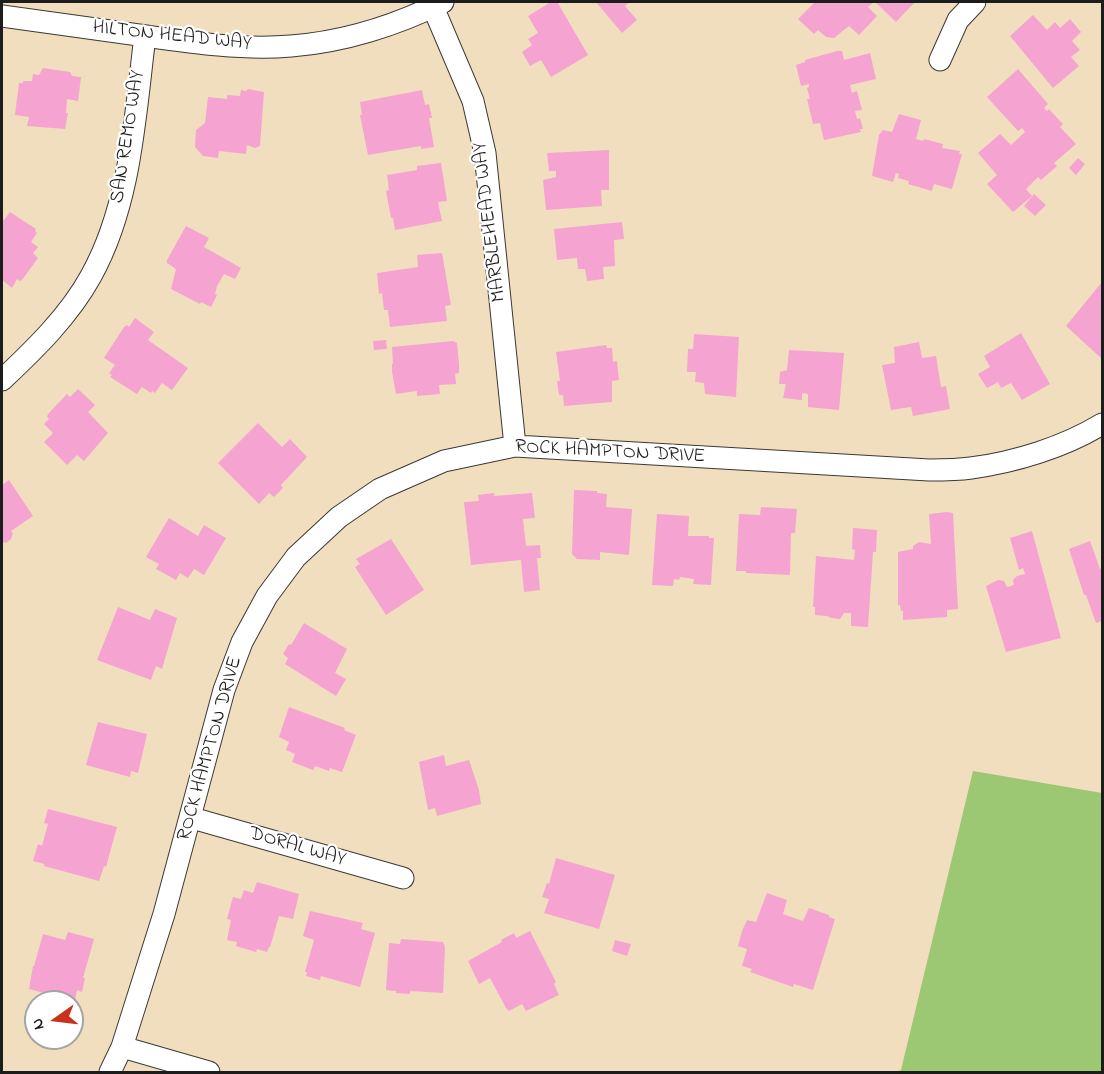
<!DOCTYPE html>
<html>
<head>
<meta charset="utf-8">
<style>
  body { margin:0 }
  #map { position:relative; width:1104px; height:1074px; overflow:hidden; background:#f1debe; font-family:"Indie Flower",sans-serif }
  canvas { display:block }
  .frame { position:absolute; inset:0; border:3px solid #1c1c1c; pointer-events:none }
  .north { position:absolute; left:24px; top:990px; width:60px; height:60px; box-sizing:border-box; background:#fff; border:2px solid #a4a4a4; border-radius:50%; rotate:256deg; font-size:16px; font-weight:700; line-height:24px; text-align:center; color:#1c1c1c }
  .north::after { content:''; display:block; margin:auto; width:21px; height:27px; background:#c8321e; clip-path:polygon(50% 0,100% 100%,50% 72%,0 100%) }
</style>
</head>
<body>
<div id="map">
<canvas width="1104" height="1074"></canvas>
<div class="frame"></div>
<div class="north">N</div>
</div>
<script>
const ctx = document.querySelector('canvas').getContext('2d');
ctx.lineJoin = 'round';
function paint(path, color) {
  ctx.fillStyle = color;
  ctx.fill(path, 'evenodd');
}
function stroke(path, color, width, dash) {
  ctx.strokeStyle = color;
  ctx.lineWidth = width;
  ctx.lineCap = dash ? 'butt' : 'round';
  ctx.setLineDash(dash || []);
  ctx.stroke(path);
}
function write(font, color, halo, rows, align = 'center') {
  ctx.font = font + ' "Indie Flower",sans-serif';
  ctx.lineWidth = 4.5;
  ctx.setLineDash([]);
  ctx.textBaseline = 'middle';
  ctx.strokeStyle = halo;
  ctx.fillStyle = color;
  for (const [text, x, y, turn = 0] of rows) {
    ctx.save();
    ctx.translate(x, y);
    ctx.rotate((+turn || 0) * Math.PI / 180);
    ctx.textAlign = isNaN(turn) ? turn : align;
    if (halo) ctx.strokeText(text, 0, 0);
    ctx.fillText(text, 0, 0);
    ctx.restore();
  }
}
paint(new Path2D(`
  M 973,771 L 1102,793 L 1102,1072 L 896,1072 L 901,1070 Z`), '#9cc773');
paint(new Path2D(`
  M 551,2 L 557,2 L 559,5 L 588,55 L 551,77 L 541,60 L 530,66 L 522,52 L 532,45 L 528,39 L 538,33 L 528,16 Z
  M 596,2 L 630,2 L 625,6 L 637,20 L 622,33 Z
  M 815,2 L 874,2 L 868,7 L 877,16 L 859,35 L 849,26 L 834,38 L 826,37 L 818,30 L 814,34 L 798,19 Z
  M 875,2 L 915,2 L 896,22 Z
  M 1033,15 L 1047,30 L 1055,22 L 1060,28 L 1070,19 L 1081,32 L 1072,41 L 1080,50 L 1071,57 L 1079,66 L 1053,88 L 1010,36 Z
  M 837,51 L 842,51 L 844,60 L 870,53 L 876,79 L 850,85 L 852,93 L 857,91 L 862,110 L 855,111 L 857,119 L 860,118 L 863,129 L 860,129 L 861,132 L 824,140 L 820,123 L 813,124 L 807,99 L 810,99 L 807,88 L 809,87 L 809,84 L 801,86 L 796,65 L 805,62 L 805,60 Z
  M 43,68 L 70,72 L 72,76 L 81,77 L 78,101 L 67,99 L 66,113 L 68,113 L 65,129 L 27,126 L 29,117 L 15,115 L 19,83 L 23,83 L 23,81 L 32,81 L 33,74 L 39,75 Z
  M 1018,69 L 1048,104 L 1044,108 L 1047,111 L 1049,109 L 1063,124 L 1060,127 L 1076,144 L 1054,163 L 1057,166 L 1041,180 L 1038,177 L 1026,189 L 1032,196 L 1013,212 L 987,184 L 997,175 L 978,153 L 1000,134 L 1011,145 L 1025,132 L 1022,128 L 1018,131 L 987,97 Z
  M 248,89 L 264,92 L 260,146 L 255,148 L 247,145 L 246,154 L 219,151 L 218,158 L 203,156 L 195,147 L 196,130 L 205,123 L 208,97 L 227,99 L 227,95 L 240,96 L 241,90 L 246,91 Z
  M 422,90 L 425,105 L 429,104 L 432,118 L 429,118 L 434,147 L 421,149 L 421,146 L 368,155 L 360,115 L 362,115 L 360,102 Z
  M 899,114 L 921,120 L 916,139 L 923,141 L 924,139 L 943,144 L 942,148 L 960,151 L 959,154 L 962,154 L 952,189 L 934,184 L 932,191 L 908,184 L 909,181 L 898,178 L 899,174 L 896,173 L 893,182 L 872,176 L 879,135 L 883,130 L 892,132 Z
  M 609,150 L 609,190 L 601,190 L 602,206 L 546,210 L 543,180 L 556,177 L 556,171 L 549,171 L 547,153 Z
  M 1078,158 L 1085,164 L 1076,175 L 1069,168 Z
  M 441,163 L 447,201 L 438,202 L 442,221 L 395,230 L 393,218 L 391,218 L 386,191 L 389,190 L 387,175 L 417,170 L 417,166 Z
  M 1034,194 L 1046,205 L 1035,216 L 1024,206 Z
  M 10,212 L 36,229 L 35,231 L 37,233 L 31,242 L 38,247 L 33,253 L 38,258 L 22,280 L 20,281 L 17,279 L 12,288 L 2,280 L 2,219 L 4,220 Z
  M 622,222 L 624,239 L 614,240 L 615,266 L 603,267 L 604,279 L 587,281 L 585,269 L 578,269 L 577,258 L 557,260 L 554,229 Z
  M 186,226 L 209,238 L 204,247 L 241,268 L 235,279 L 224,274 L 217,286 L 215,294 L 217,295 L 211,307 L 201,302 L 200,304 L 171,289 L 176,269 L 167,263 L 167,260 Z
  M 442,253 L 451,305 L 445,306 L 447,321 L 390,327 L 388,310 L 384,310 L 382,293 L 379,294 L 377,273 L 418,267 L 417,255 Z
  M 1102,282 L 1102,359 L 1066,326 Z
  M 135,318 L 154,332 L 148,340 L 188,368 L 172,390 L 162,383 L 155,393 L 152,391 L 151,393 L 142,387 L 137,394 L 110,377 L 112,375 L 109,373 L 115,365 L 104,358 L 124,327 L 127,325 L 129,327 Z
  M 1021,333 L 1050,384 L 1022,400 L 1011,383 L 1001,388 L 998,382 L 987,388 L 978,374 L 990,367 L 984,356 Z
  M 694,334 L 739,337 L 736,397 L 705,394 L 704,383 L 695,382 L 696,372 L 687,372 L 688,349 L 693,349 Z
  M 386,340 L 387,349 L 374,350 L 373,341 Z
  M 453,341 L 457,343 L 459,364 L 459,373 L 455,374 L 456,384 L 439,385 L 440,394 L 417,396 L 417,391 L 396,394 L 392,372 L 392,364 L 393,364 L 392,347 Z
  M 919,342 L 922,358 L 936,356 L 941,387 L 946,386 L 950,409 L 913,416 L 911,407 L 891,410 L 882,365 L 895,363 L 894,347 Z
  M 606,345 L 607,348 L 612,348 L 613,362 L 617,361 L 619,380 L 612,381 L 612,402 L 564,406 L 563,395 L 559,395 L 557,381 L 560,381 L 556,352 Z
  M 789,350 L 844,353 L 839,410 L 808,407 L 808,394 L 802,393 L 802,400 L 783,398 L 786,384 L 779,384 L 780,372 L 787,370 Z
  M 78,389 L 95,405 L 88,412 L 108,433 L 84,461 L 77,455 L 67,465 L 44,442 L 53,433 L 44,424 L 49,419 L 47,417 L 48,414 L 67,394 L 70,397 Z
  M 258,423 L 282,447 L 290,439 L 307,457 L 281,485 L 283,488 L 274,497 L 269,493 L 259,504 L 218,463 Z
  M 9,480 L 33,516 L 11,531 L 13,533 L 11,539 L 6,543 L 2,542 L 2,485 Z
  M 574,490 L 597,491 L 597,493 L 607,494 L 606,507 L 632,509 L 629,555 L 600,552 L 600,560 L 577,559 L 572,554 Z
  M 494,493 L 494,496 L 532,493 L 535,518 L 523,519 L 526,546 L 540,545 L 541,558 L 537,558 L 540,590 L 524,592 L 521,560 L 471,565 L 464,502 L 479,501 L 478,495 Z
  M 761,507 L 797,509 L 795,533 L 791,533 L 790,575 L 746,573 L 746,571 L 736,571 L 739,514 L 760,515 Z
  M 947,512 L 953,513 L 958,609 L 947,610 L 947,617 L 903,620 L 903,611 L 901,611 L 900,605 L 898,605 L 898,552 L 913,549 L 913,546 L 919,542 L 931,544 L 929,514 Z
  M 657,514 L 689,516 L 688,536 L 709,536 L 709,538 L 714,538 L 711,585 L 693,584 L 694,579 L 680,577 L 679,580 L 674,579 L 673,586 L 652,585 Z
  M 169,518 L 198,536 L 204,525 L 226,538 L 204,575 L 194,569 L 188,578 L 180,573 L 176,580 L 156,569 L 159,564 L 146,557 Z
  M 853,528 L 877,530 L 876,552 L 873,552 L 868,627 L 851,626 L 851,613 L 844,613 L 840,619 L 831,618 L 827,616 L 815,615 L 815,607 L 813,607 L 816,556 L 854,560 L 855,550 L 852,549 Z
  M 1032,531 L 1061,638 L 1006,652 L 986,586 L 998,580 L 1004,581 L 1007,587 L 1014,585 L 1013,580 L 1017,576 L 1025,574 L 1023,568 L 1019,570 L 1010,538 Z
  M 391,539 L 424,590 L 386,615 L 355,567 L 360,564 L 356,559 Z
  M 1090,541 L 1100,569 L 1102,568 L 1102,621 L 1096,623 L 1086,595 L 1084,595 L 1069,549 Z
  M 118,607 L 150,620 L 155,609 L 177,618 L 162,669 L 156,666 L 151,680 L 97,660 Z
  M 304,623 L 347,649 L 335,673 L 346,679 L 336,696 L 285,664 L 288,658 L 283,654 L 289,644 L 291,645 Z
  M 289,707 L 345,728 L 344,730 L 356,735 L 342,772 L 330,768 L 329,771 L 315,766 L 313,770 L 292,762 L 295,754 L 286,750 L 289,742 L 279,737 Z
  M 98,722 L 147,734 L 138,773 L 131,771 L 130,777 L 86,765 Z
  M 444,755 L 446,766 L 469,760 L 479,790 L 481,804 L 437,816 L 435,808 L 428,810 L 419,762 Z
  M 48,809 L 117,827 L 106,867 L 104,866 L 99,881 L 44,866 L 44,864 L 33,861 L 38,844 L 42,846 L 48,824 L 44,823 Z
  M 556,858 L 615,875 L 599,929 L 544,913 L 549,899 L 542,897 L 547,883 L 549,884 Z
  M 257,882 L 299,894 L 293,919 L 279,916 L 270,947 L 269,947 L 267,952 L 257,949 L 256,952 L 236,946 L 237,942 L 227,940 L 231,920 L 227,919 L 233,897 L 241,899 L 244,890 L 253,893 Z
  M 767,893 L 787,900 L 783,914 L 803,921 L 809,908 L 829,915 L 829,917 L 835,919 L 813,990 L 794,984 L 793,987 L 750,972 L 752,969 L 742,966 L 747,949 L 738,946 L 742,931 L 747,920 L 756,922 Z
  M 310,911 L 363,923 L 361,929 L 375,933 L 360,987 L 321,976 L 320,980 L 306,976 L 307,972 L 305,972 L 314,940 L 303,936 Z
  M 530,931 L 556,982 L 554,984 L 559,995 L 526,1011 L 522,1004 L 509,1011 L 506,1008 L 490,978 L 479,984 L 468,961 L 502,942 L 501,940 L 514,933 L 516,938 Z
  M 68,932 L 94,939 L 83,978 L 85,978 L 82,992 L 77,990 L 75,1001 L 29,989 L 33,966 L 34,966 L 43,934 L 65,940 Z
  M 401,939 L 443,942 L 445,947 L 443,993 L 410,991 L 410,994 L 396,993 L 396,991 L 386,990 L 389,943 L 400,944 Z
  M 615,940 L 631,944 L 627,956 L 612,951 Z`), '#f5a4d1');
const minor = new Path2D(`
  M 433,7 L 473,101 L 485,153 L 515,446
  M 2,16 C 50,23 98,29 146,36 C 194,43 243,50 291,46 C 343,42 397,25 443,2
  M 940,60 L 958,20 L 975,2
  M 2,380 C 35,349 69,316 91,276 C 131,204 135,116 145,36
  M 192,818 L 403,878
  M 122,1047 L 209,1072
  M 110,1072 L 122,1047 L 164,914 L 224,690 L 242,642 L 267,596 L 296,557 L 339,517 L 380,489 L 444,461 L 515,446 L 929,470 C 943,470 957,470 971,468 C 1016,462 1064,447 1102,424`);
stroke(minor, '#3c3934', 23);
stroke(minor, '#fff', 21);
write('20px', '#1c1c1c', '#fff', [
  ["HILTON HEAD WAY",172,37,6],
  ["SAN REMO WAY",129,137,-81],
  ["MARBLEHEAD WAY",491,222,-97],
  ["ROCK HAMPTON DRIVE",610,453,3],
  ["ROCK HAMPTON DRIVE",211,749,-74],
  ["DORAL WAY",297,848,16]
]);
</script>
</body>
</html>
